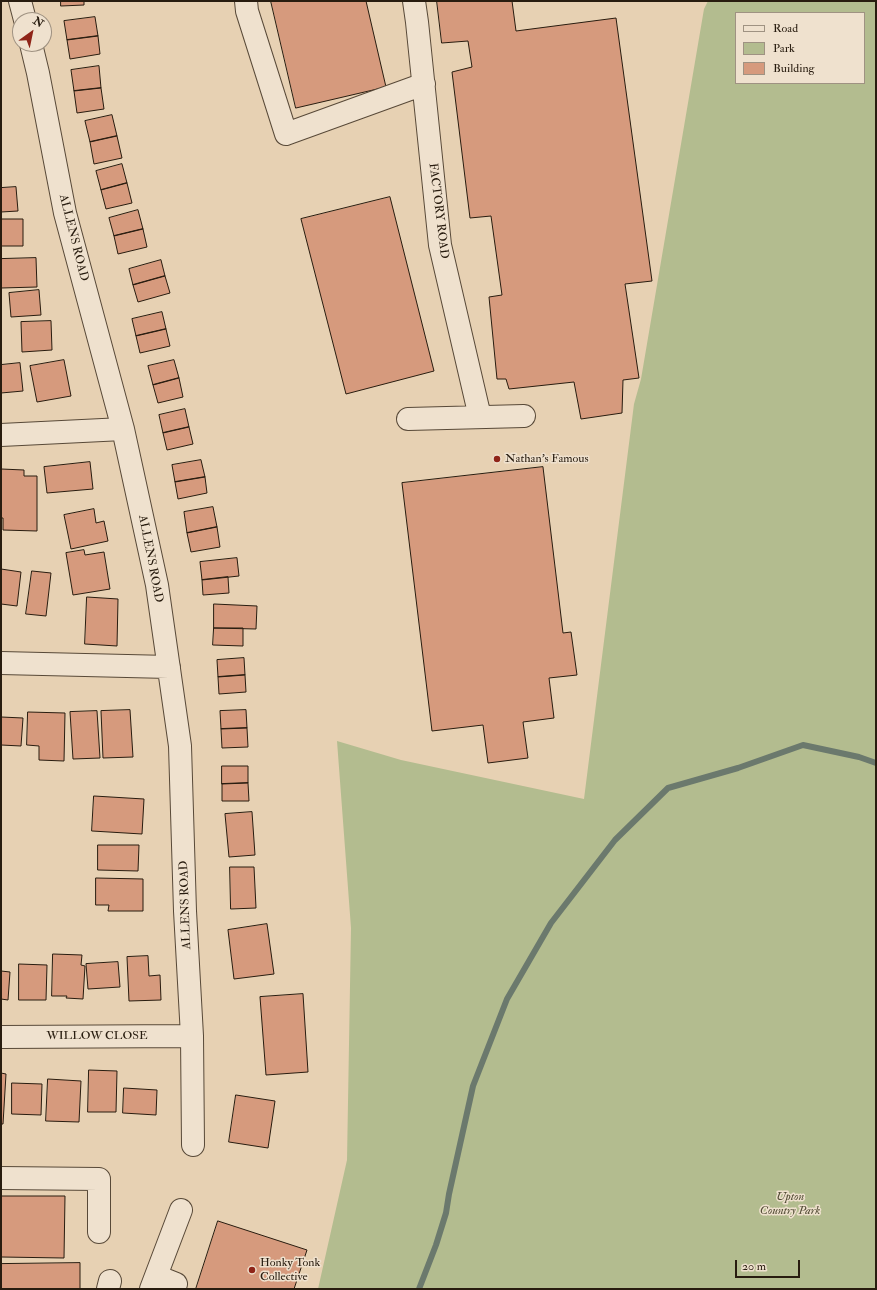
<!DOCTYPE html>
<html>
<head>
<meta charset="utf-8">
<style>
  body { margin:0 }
  #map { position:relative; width:877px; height:1290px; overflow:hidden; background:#e7d1b3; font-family:"IM FELL Double Pica",serif }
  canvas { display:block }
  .frame { position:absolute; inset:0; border:2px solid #281c0f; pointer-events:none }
  .legend { position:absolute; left:735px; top:12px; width:130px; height:72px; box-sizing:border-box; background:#efe1ce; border:1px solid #9f9282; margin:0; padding:5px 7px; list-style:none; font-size:12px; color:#281c0f }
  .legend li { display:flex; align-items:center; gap:8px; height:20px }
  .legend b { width:20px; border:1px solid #9f9282 }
  .north { position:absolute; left:12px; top:12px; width:40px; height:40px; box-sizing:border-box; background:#efe1ce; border:1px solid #9f9282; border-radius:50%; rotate:33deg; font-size:11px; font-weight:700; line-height:16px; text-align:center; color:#281c0f }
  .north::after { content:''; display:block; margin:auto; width:14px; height:18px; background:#8f2418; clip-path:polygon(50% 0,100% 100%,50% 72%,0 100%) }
  .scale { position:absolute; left:735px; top:1260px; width:65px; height:18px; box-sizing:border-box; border:2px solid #281c0f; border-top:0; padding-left:5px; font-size:12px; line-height:14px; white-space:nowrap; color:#281c0f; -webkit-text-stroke:3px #efe1ce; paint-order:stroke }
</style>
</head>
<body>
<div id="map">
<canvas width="877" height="1290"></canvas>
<div class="frame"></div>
<ul class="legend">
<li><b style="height:5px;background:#efe1ce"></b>Road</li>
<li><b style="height:11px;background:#b3bc8f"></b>Park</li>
<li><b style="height:11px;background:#d69a7d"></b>Building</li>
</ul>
<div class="north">N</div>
<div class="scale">20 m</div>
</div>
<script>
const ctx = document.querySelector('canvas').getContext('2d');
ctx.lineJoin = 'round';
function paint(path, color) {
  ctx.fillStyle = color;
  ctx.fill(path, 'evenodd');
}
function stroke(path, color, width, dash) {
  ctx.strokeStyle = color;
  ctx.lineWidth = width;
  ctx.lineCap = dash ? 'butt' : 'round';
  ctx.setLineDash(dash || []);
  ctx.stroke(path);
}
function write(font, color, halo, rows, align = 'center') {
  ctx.font = font + ' "IM FELL Double Pica",serif';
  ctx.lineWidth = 3;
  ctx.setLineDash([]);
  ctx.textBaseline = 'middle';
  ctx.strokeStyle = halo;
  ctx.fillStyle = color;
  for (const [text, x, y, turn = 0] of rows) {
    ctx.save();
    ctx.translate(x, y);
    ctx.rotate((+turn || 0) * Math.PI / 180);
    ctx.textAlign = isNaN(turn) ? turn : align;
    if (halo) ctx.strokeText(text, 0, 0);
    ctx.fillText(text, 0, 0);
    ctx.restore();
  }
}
paint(new Path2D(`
  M 708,1 L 876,1 L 876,1289 L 318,1289 L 347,1160 L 351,928 L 337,741 L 401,760 L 584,799 L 634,404 L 641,379 L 704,9 ZM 736,13 L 864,13 L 864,83 L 736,83 Z`), '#b3bc8f');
stroke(new Path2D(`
  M 419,1289 L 436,1245 L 446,1213 L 449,1194 L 473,1086 L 507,999 L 551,923 L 615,840 L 668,788 L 738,768 L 803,745 L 859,757 L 876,763`), '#6b796d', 6);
const building = new Path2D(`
  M 61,1 L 84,1 L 84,5 L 61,6 Z
  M 271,1 L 366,1 L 386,87 L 296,108 Z
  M 437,1 L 512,1 L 516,31 L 616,18 L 652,281 L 625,284 L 639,378 L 623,380 L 622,413 L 581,419 L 574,382 L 509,389 L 506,379 L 497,379 L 489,297 L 502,295 L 491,216 L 470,218 L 452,72 L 472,67 L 468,41 L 442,43 Z
  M 95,17 L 98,36 L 67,40 L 64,21 Z
  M 98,36 L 100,54 L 70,59 L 67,40 Z
  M 99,66 L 101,88 L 74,91 L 71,70 Z
  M 101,88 L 104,109 L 77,113 L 74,91 Z
  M 112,115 L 117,136 L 90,142 L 85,121 Z
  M 117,136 L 122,158 L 94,164 L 90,142 Z
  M 122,164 L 127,183 L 101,190 L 96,171 Z
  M 127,183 L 132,203 L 106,209 L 101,190 Z
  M 16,187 L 18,211 L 1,212 L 1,188 Z
  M 390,197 L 434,371 L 346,394 L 301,219 Z
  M 138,210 L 143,229 L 114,236 L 109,218 Z
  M 1,219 L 23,219 L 23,246 L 1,246 Z
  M 143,229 L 147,247 L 118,254 L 114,236 Z
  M 36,258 L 37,287 L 1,288 L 1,259 Z
  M 161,260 L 165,276 L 133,285 L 129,269 Z
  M 165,276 L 170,293 L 138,302 L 133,285 Z
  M 39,290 L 41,315 L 11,317 L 9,293 Z
  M 162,312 L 166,329 L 136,336 L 132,319 Z
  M 51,321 L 52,350 L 22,352 L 21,322 Z
  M 166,329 L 170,346 L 140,353 L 136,336 Z
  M 64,360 L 71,396 L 37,402 L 30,366 Z
  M 174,360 L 179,378 L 153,385 L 148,366 Z
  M 20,363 L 23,391 L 1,393 L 1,365 Z
  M 179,378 L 183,397 L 158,403 L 153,385 Z
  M 185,409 L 189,427 L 163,433 L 159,415 Z
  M 189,427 L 193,444 L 167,450 L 163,433 Z
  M 201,460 L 205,477 L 175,482 L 172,465 Z
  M 90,462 L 93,489 L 47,493 L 44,467 Z
  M 543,467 L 563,633 L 571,632 L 577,675 L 549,678 L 554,718 L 523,722 L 528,758 L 488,763 L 483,725 L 432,731 L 402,483 Z
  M 1,469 L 24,470 L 24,476 L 37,476 L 37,531 L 3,530 L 3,518 L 1,518 Z
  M 205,477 L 207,493 L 178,499 L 175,482 Z
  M 213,507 L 217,527 L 187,533 L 184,512 Z
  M 94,509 L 96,523 L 104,521 L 108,541 L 71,549 L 64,515 Z
  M 217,527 L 220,547 L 191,552 L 187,533 Z
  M 84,550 L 85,555 L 104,552 L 110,589 L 73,595 L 66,553 Z
  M 237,558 L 239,576 L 202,580 L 200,562 Z
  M 1,569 L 21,572 L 17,606 L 1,604 Z
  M 32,571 L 51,573 L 46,616 L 26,614 Z
  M 228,577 L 229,593 L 203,595 L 202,580 Z
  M 87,597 L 118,599 L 117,646 L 85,644 Z
  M 214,604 L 257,606 L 256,629 L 214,628 Z
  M 214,628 L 243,628 L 243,646 L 213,645 Z
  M 244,658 L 245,675 L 218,677 L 217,660 Z
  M 245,675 L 246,692 L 219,694 L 218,677 Z
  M 130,710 L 133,757 L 103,758 L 101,711 Z
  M 246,710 L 247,728 L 221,729 L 220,711 Z
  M 97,711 L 100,758 L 73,759 L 70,712 Z
  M 28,712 L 65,713 L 64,761 L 39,760 L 39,746 L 27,745 Z
  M 1,717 L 23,718 L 21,746 L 1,745 Z
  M 247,728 L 248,747 L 222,748 L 221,729 Z
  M 222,766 L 248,766 L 248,783 L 222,784 Z
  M 248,783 L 249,801 L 222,801 L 222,784 Z
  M 94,796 L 144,799 L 142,834 L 92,831 Z
  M 252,812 L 255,855 L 229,857 L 225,814 Z
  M 98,845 L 139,845 L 138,871 L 98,870 Z
  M 230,867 L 254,867 L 256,908 L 231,909 Z
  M 96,878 L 143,879 L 143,911 L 108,911 L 109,905 L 96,905 Z
  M 267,924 L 274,974 L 234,979 L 228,930 Z
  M 53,954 L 82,955 L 81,965 L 85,966 L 83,999 L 66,998 L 67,996 L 52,996 Z
  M 148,956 L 149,976 L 160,975 L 161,1000 L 129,1001 L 127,957 Z
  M 118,962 L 120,987 L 88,989 L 86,964 Z
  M 19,964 L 47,965 L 46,1000 L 19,1000 Z
  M 1,971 L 10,972 L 8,1000 L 1,999 Z
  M 303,994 L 308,1072 L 266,1075 L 260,997 Z
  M 89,1070 L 117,1071 L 116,1112 L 88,1112 Z
  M 1,1073 L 6,1074 L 3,1124 L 1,1124 Z
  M 48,1079 L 81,1081 L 79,1122 L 46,1121 Z
  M 12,1083 L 42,1084 L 41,1115 L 12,1114 Z
  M 124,1088 L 157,1090 L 156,1115 L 123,1113 Z
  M 236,1095 L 275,1101 L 268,1148 L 229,1142 Z
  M 1,1196 L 65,1196 L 64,1258 L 1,1257 Z
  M 218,1221 L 307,1250 L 294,1289 L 196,1289 Z
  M 80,1263 L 80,1289 L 1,1289 L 1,1264 Z`);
paint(building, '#d69a7d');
stroke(building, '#281c0f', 1);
const minor = new Path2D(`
  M 20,1 L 25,20
  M 246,1 L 247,11 L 286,134 L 424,84
  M 414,1 L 417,22 L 440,245 L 480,417
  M 31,44 L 38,73 L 65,213 L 123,429 L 157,585 L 180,746 L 185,911 L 192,1036 L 193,1145
  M 408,419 L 524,416
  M 1,435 L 123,429
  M 1,663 L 169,667
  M 1,1037 L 192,1036
  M 1,1178 L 99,1179 L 99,1232
  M 156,1276 L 176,1284
  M 108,1289 L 110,1281
  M 151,1289 L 181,1210`);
stroke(minor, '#584938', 24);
stroke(minor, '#efe1ce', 22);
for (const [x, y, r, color] of [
  [497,459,4,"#8f2418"],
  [252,1270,4,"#8f2418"]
]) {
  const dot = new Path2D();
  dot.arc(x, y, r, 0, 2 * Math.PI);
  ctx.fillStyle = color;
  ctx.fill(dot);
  stroke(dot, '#efe1ce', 1.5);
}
write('12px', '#281c0f', '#efe1ce', [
  ["FACTORY ROAD",438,211,83],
  ["ALLENS ROAD",73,238,76],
  ["ALLENS ROAD",150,559,79],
  ["ALLENS ROAD",186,905,-92],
  ["WILLOW CLOSE",97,1036]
]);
write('12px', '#281c0f', '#efe1ce', [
  ["Nathan's Famous",505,459],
  ["Honky Tonk",260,1263],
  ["Collective",260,1277]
], 'left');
write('italic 12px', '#524c35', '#efe1ce', [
  ["Upton",790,1197],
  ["Country Park",790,1211]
]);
</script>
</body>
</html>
